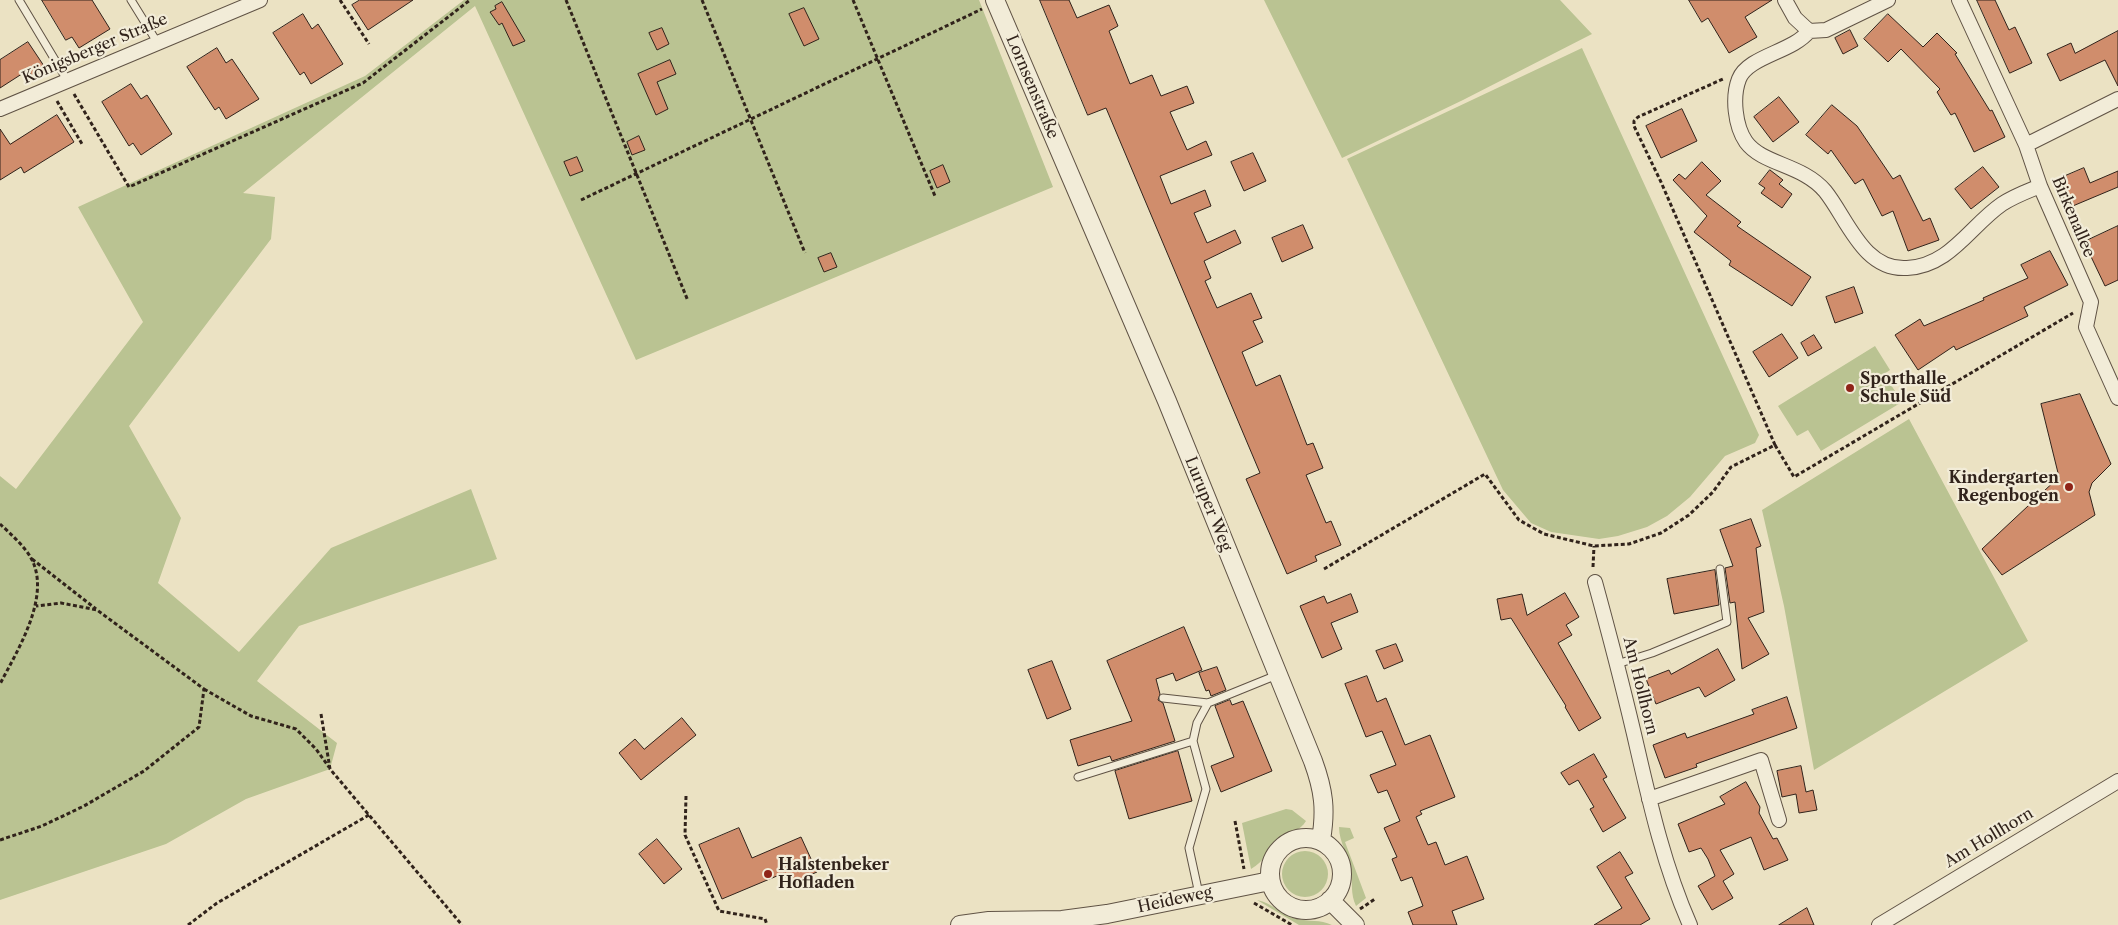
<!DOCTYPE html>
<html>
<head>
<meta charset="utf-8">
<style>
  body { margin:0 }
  canvas { display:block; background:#ebe2c3 }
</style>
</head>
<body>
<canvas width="2118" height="925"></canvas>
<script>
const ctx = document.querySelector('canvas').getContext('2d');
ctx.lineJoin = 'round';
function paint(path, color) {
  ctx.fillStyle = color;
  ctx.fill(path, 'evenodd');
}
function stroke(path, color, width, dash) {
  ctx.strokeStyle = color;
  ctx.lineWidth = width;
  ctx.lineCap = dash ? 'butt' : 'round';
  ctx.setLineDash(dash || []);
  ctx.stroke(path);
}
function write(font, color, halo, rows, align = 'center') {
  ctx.font = font + ' "Libre Caslon Text",serif';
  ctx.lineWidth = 4.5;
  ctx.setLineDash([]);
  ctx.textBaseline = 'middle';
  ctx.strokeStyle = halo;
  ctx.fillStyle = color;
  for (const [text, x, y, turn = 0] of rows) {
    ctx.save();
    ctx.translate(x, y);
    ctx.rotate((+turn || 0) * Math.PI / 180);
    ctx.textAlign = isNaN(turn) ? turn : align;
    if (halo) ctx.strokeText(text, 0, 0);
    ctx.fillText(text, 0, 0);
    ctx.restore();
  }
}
paint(new Path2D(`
  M 464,0 L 979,0 L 1053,187 L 636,360 L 475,6 L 243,193 L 275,197 L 271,239 L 129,426 L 181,518 L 158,583 L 239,652 L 331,548 L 471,489 L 497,559 L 299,626 L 257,681 L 337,743 L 330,769 L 246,799 L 166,844 L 0,900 L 0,476 L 16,489 L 143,322 L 78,207 L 365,76 Z
  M 1264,0 L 1560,0 L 1592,34 L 1463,100 L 1342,158 Z
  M 1582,48 L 1759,435 L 1755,443 L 1725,456 L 1690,497 L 1667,516 L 1647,527 L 1618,536 L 1599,539 L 1551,532 L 1531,523 L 1503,490 L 1347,159 Z
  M 1875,346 L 1890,370 L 1884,374 L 1902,402 L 1821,451 L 1808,430 L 1797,436 L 1778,406 Z
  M 1909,419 L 2028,641 L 1814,770 L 1784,606 L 1762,510 Z
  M 1286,809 L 1292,810 L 1306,821 C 1300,831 1289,833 1280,840 C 1269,849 1264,862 1251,869 L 1242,823 Z
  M 1339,827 L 1350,828 L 1354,838 L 1345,842 L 1366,898 L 1356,906 C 1350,893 1353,884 1351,870 C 1349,855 1339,843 1339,827 Z
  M1282 874a23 23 0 1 1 46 0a23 23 0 1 1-46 0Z
  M 1257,900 C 1273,903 1282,916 1297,919 C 1309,922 1320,919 1332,925 L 1299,925 Z`), '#bac392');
const building = new Path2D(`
  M 42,0 L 92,0 L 110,29 L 79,48 L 72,37 L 66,40 Z
  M 360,0 L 413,0 L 368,30 L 352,5 Z
  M 1040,0 L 1069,0 L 1077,18 L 1109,5 L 1118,26 L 1109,31 L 1130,84 L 1152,75 L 1161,96 L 1187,86 L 1194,103 L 1170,112 L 1187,150 L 1206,141 L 1212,155 L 1160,176 L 1171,204 L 1205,190 L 1211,206 L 1194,213 L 1207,243 L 1235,230 L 1241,243 L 1204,261 L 1211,278 L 1205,281 L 1217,308 L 1251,293 L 1262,318 L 1253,321 L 1263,342 L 1242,352 L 1256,386 L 1280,375 L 1307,445 L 1313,443 L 1323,468 L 1306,475 L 1326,523 L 1331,521 L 1341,545 L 1315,556 L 1317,561 L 1287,574 L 1246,479 L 1260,473 L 1106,108 L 1088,115 Z
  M 1689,0 L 1772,0 L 1745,17 L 1757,37 L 1729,53 L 1708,18 L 1702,22 Z
  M 1977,0 L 1995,0 L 2009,30 L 2015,27 L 2032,63 L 2010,73 Z
  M 502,2 L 525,41 L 513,46 L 502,23 L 499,25 L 490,12 L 496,9 L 495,6 Z
  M 804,8 L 819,39 L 804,46 L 789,14 Z
  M 303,14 L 312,29 L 318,24 L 343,64 L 311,84 L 304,72 L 300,75 L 273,33 Z
  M 1888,14 L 1923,47 L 1937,33 L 1957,53 L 1955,54 L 1990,111 L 1992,110 L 2005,137 L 1974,152 L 1955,113 L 1951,115 L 1937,92 L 1940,89 L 1901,49 L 1888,62 L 1864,39 Z
  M 662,28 L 669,44 L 657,50 L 649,33 Z
  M 1850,30 L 1858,46 L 1843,54 L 1835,38 Z
  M 2118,31 L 2118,86 L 2105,60 L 2060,81 L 2047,54 L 2071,43 L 2075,53 Z
  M 28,42 L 46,69 L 33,77 L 28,70 L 0,88 L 0,60 Z
  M 217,48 L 226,63 L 232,59 L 259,99 L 226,119 L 219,107 L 215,110 L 187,67 Z
  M 670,60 L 676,74 L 657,82 L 668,109 L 656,115 L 638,74 Z
  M 131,84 L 141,99 L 147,95 L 172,134 L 141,155 L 133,143 L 129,146 L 102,102 Z
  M 1779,97 L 1799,122 L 1773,142 L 1754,117 Z
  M 1832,105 L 1857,126 L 1893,179 L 1900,175 L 1923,221 L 1930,218 L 1939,240 L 1908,251 L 1893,211 L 1882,216 L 1863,179 L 1855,184 L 1831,150 L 1828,154 L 1806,135 Z
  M 1682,109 L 1697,141 L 1661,158 L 1646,126 Z
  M 57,115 L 74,142 L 24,173 L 21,167 L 0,180 L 0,129 L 10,144 Z
  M 639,136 L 645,150 L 632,155 L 627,142 Z
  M 1253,153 L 1266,181 L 1244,191 L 1231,162 Z
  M 577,157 L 583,171 L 570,176 L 564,162 Z
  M 1702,162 L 1721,181 L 1706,195 L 1741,222 L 1737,226 L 1811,277 L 1792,306 L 1729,265 L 1731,261 L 1694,232 L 1707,216 L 1673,180 L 1679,174 L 1685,179 Z
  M 943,165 L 950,182 L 937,188 L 930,171 Z
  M 1983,167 L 1999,187 L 1971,209 L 1955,189 Z
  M 2084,168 L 2090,183 L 2118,171 L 2118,187 L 2068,208 L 2056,180 Z
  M 1770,170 L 1783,180 L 1779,184 L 1792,194 L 1782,208 L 1761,193 L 1765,188 L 1759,184 Z
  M 1303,225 L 1313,248 L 1282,262 L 1272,238 Z
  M 2118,226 L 2118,280 L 2105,286 L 2084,242 Z
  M 2050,251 L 2068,285 L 2024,307 L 2028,316 L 1956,350 L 1954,346 L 1918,370 L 1895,335 L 1920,319 L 1924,326 L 1984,300 L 1983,298 L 2028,278 L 2021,265 Z
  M 831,253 L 837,267 L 824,272 L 818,258 Z
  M 1854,287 L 1863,313 L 1835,323 L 1826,297 Z
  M 1782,334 L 1798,358 L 1769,377 L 1753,352 Z
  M 1814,335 L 1822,348 L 1808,356 L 1801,343 Z
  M 2080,394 L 2111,464 L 2092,483 L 2089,492 L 2095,515 L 2002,575 L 1982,549 L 2059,477 L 2041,404 Z
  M 1751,519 L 1761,546 L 1756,548 L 1764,612 L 1748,618 L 1769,654 L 1742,669 L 1735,602 L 1730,603 L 1725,568 L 1733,566 L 1720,530 Z
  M 1715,570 L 1719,605 L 1674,614 L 1667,579 Z
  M 1565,593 L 1579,617 L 1566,625 L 1572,635 L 1558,643 L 1601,718 L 1579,731 L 1565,707 L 1566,706 L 1511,618 L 1501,620 L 1497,599 L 1522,594 L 1527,615 Z
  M 1351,594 L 1358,612 L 1331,623 L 1342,649 L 1322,658 L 1300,606 L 1324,596 L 1327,603 Z
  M 1184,627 L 1202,670 L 1176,681 L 1173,673 L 1156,679 L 1160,694 L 1158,700 L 1163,703 L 1175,741 L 1112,761 L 1110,756 L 1078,766 L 1070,740 L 1132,721 L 1107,661 Z
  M 1396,644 L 1403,661 L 1384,669 L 1376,651 Z
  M 1718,649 L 1735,680 L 1705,697 L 1699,687 L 1656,704 L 1646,679 L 1669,670 L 1671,674 Z
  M 1052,661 L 1071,709 L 1047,719 L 1028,670 Z
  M 1217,667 L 1226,690 L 1211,696 L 1209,690 L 1206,691 L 1199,673 Z
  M 1367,676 L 1377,702 L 1386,698 L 1405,745 L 1430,735 L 1455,797 L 1420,811 L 1422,814 L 1416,817 L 1428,845 L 1436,842 L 1445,865 L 1467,856 L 1484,899 L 1452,911 L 1457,925 L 1413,925 L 1408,912 L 1423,906 L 1412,877 L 1401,881 L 1392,859 L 1397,857 L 1384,828 L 1400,821 L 1387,790 L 1378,793 L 1370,775 L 1396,765 L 1382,731 L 1366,737 L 1345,684 Z
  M 1787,697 L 1797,728 L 1696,764 L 1697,767 L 1665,778 L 1653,745 L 1685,733 L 1687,738 L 1754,714 L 1752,710 Z
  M 1230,700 L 1232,705 L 1243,701 L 1272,771 L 1221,792 L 1211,766 L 1234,757 L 1215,706 Z
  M 682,718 L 696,735 L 641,780 L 619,753 L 635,739 L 644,749 Z
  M 1178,751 L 1192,801 L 1129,819 L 1115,771 Z
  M 1594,754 L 1607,777 L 1603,779 L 1626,818 L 1603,832 L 1590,809 L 1594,807 L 1578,780 L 1569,785 L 1561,773 Z
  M 1801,766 L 1806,792 L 1813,790 L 1817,810 L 1799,813 L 1796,794 L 1782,797 L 1777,771 Z
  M 1746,782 L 1760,807 L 1759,813 L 1773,839 L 1777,838 L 1788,860 L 1764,870 L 1751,837 L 1720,850 L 1734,874 L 1723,881 L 1733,898 L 1712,910 L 1698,886 L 1715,876 L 1708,859 L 1701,848 L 1689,852 L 1678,824 L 1725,804 L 1720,797 Z
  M 739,828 L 752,858 L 801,837 L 817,872 L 789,884 L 784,873 L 722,899 L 699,845 Z
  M 657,839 L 682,869 L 664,884 L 639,854 Z
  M 1620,852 L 1633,873 L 1625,877 L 1650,919 L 1640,925 L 1594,925 L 1622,908 L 1597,867 Z
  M 1807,908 L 1814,925 L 1779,925 Z`);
paint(building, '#d08d6c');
stroke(building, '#31231b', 1);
const service = new Path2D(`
  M 19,0 L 67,80
  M 131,0 L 157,42
  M 1617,664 L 1652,653 L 1727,622 L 1720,569
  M 1163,698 L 1208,703 L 1277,675
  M 1078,777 L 1193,741
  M 1199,894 L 1189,848 L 1206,789 L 1193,741 L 1197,723 L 1208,703`);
const minor = new Path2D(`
  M 1785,0 L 1795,18 L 1809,31 L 1826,30 L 1888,0
  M 1959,0 L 2026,145
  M 1809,31 C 1793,52 1748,56 1739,79 C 1732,97 1735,126 1746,142 C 1763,165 1802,164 1825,191 C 1847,218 1863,271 1907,268 C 1950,266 1970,226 2002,204 C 2014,196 2028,191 2040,186
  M 2118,99 L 2026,145 L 2040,186 L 2091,302 L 2086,327 L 2118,398
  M 0,109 L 260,0
  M 1595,582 C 1609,633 1622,683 1634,734 C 1649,799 1663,864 1690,925
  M 1649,799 L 1761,760 L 1779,820
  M 1879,925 L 2118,781`);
const tertiary = new Path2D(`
  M 995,0 L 1167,401 L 1313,761 C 1324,791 1326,810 1321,840
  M1270 874a36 36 0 1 1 72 0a36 36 0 1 1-72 0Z
  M 1330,900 L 1355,925
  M 960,925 L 989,921 L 1062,920 L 1107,914 L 1270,881`);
stroke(service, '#605345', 9);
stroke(minor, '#605345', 16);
stroke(tertiary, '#605345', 20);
stroke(new Path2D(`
  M 340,0 L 369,44
  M 566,0 L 688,301
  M 702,0 L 805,253
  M 853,0 L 935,196
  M 74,94 L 129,187 L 363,83 L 470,0
  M 57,101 L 82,144
  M 581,200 L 982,9
  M 1775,445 L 1794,477 L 2073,313
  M 0,524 C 10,533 25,547 31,558 C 52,596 17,651 0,684
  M 32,559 L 96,609
  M 1593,567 L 1594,546
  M 1324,569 L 1485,474 L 1519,520 L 1544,534 L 1594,546 L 1629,544 L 1661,533 L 1689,515 L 1713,492 L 1731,467 L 1775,445 L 1661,182 L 1634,126 L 1634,121 L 1638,117 L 1723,79
  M 204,689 L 251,716 L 296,729 L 316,749 L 329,767
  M 321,714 L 330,769 L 462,925
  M 686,796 L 685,835 L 719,911 L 765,919 L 767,925
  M 1235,821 L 1244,869
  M 0,840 L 42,826 L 84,806 L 144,771 L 199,727 L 204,689 L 97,610 L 61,603 L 36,606
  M 1254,903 L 1292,925
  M 1360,909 L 1375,899
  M 188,925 L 217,903 L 369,815`), '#31231b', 3, [4, 2.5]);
stroke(service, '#f2ecd8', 7);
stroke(minor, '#f2ecd8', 14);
stroke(tertiary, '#f2ecd8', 18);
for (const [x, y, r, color] of [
  [1850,388,5,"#8f2418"],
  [2069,487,5,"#8f2418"],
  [768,874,5,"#8f2418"]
]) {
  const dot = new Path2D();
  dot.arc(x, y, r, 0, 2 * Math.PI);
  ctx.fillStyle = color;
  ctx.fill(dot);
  stroke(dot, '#f2ecd8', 2);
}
write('16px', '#31231b', '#f2ecd8', [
  ["Königsberger Straße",95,49,-23],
  ["Lornsenstraße",1032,87,67],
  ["Birkenallee",2073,217,67],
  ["Luruper Weg",1208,504,68],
  ["Am Hollhorn",1640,686,76],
  ["Am Hollhorn",1989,838,-31],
  ["Heideweg",1175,900,-12]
]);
write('bold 16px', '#31231b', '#f2ecd8', [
  ["Sporthalle",1860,379],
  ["Schule Süd",1860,397],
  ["Kindergarten",2059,478,"right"],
  ["Regenbogen",2059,496,"right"],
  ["Halstenbeker",778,865],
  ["Hofladen",778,883]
], 'left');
</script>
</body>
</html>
